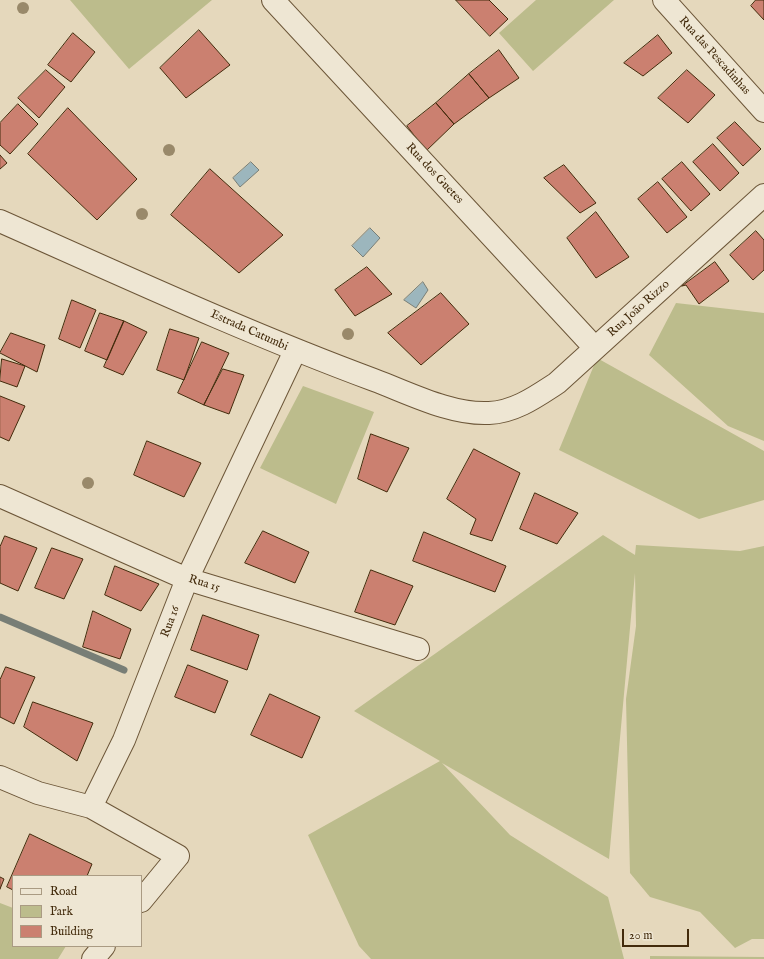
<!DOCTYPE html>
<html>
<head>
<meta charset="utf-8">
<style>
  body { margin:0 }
  #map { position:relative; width:764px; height:959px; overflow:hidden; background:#e5d8bc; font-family:"IM FELL English",serif }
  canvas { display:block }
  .legend { position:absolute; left:12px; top:875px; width:130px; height:72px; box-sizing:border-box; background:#eee6d3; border:1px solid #aa9b83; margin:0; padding:5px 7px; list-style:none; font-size:12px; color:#432b0c }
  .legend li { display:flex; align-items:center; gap:8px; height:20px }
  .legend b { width:20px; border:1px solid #aa9b83 }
  .scale { position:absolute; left:622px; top:929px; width:67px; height:18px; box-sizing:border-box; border:2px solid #432b0c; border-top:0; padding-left:5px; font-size:12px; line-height:14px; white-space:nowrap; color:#432b0c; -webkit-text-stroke:3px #eee6d3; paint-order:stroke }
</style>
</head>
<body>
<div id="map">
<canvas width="764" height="959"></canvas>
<ul class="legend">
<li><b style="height:5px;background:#eee6d3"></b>Road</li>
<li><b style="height:11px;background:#bcbc8c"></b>Park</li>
<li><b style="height:11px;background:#cb8070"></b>Building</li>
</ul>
<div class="scale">20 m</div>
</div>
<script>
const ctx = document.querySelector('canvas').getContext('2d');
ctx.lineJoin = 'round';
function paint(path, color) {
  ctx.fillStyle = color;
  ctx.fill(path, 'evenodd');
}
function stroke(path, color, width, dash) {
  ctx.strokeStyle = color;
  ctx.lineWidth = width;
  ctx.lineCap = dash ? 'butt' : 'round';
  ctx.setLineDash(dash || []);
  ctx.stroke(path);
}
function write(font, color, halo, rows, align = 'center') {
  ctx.font = font + ' "IM FELL English",serif';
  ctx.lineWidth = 3.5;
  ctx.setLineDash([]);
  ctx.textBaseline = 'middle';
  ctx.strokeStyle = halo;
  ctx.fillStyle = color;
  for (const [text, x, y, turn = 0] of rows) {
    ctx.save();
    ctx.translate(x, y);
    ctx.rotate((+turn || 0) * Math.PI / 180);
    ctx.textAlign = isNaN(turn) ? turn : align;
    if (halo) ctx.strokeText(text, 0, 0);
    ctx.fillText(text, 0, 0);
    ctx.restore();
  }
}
paint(new Path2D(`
  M 70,0 L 212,0 L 129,69 Z
  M 536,0 L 614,0 L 533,71 L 499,33 Z
  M 676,303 L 764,313 L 764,441 L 728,426 L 649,355 Z
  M 597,358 L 764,451 L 764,500 L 699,519 L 559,450 Z
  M 303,386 L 374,412 L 336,504 L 260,468 Z
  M 603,535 L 635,555 L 636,545 L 740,551 L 764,546 L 764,939 L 752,939 L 735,948 L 700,912 L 650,897 L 630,873 L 626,699 L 636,626 L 635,573 L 609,859 L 442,763 L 510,835 L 608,897 L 624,959 L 371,959 L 359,946 L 308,835 L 440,761 L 354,711 Z
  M 0,903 L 13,908 L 13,946 L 66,946 L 58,959 L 0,959 Z
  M 650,956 L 764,957 L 764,959 L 650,959 Z`), '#bcbc8c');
const water = new Path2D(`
  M 251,162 L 259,170 L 240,187 L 233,178 Z
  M 370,228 L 380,238 L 363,257 L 352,246 Z
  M 423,282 L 428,290 L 416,308 L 404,300 Z`);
paint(water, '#9cb6bd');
stroke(water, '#787e76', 1);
stroke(new Path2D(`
  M 0,617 L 124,670`), '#787e76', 7);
const building = new Path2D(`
  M 456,0 L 489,0 L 508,19 L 490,36 Z
  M 756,0 L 764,0 L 764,20 L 751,6 Z
  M 199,30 L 230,65 L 186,98 L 160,68 Z
  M 73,33 L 95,52 L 71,82 L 48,65 Z
  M 658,35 L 672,53 L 643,76 L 624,63 Z
  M 499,50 L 519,78 L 489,98 L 469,74 Z
  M 46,70 L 65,87 L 39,118 L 18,98 Z
  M 687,70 L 715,95 L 688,123 L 658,98 Z
  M 469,74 L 489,98 L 454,124 L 436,103 Z
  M 436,103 L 454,124 L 426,151 L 407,126 Z
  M 18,104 L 38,124 L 10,154 L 0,145 L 0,123 Z
  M 68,108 L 137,179 L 97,220 L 28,154 Z
  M 735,122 L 761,149 L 743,166 L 717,138 Z
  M 713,144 L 739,173 L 720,191 L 693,162 Z
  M 0,155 L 7,163 L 0,169 Z
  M 682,162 L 710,194 L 691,211 L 662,179 Z
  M 564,165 L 596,203 L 580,213 L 544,178 Z
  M 210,169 L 283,235 L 239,273 L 171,215 Z
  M 658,182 L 687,217 L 667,233 L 638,199 Z
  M 596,212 L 629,257 L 596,278 L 567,238 Z
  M 756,231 L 764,240 L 764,270 L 753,280 L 730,255 Z
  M 715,262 L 729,281 L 699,304 L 686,285 L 682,286 Z
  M 367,267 L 392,294 L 355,316 L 335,290 Z
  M 441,293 L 469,324 L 421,365 L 388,333 Z
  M 72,300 L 96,310 L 80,348 L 59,339 Z
  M 100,313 L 124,321 L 107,360 L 85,351 Z
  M 124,321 L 147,332 L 123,375 L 104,367 Z
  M 170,329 L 199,338 L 184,380 L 157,370 Z
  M 11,333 L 45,345 L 37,372 L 0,353 Z
  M 202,342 L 229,353 L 204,405 L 178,393 Z
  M 2,359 L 25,366 L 17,387 L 0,381 Z
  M 223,369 L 244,375 L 229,414 L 204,405 Z
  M 0,396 L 25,406 L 9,441 L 0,437 Z
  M 371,434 L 409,448 L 387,492 L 358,479 Z
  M 147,441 L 201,463 L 184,497 L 134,475 Z
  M 474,449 L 520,473 L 492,541 L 470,534 L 476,519 L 447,499 Z
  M 535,493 L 578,513 L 557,544 L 520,529 Z
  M 263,531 L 309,552 L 295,583 L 245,563 Z
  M 424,532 L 506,566 L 495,592 L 413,561 Z
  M 5,536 L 37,548 L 18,591 L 0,583 L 0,547 Z
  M 52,548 L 83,559 L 64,599 L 35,588 Z
  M 115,566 L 159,584 L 141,611 L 105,595 Z
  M 371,570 L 413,586 L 395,625 L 355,612 Z
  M 93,611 L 131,629 L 120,659 L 83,647 Z
  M 203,615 L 259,635 L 247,670 L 191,650 Z
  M 188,665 L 228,681 L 215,713 L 175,697 Z
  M 6,667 L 35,677 L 14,724 L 0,717 L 0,680 Z
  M 270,694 L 320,717 L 302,758 L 251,735 Z
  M 33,702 L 93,723 L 77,761 L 24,727 Z
  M 30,834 L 92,864 L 87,876 L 13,876 L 13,890 L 7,887 Z
  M 0,877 L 4,879 L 0,889 Z`);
paint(building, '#cb8070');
stroke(building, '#432b0c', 1);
const minor = new Path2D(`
  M 273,0 L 595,348
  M 664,0 L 764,111
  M 0,221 C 124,276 247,333 374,380 C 409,393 451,415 489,413 C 515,412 537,396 557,383 L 764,195
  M 0,496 L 187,579 L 418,649
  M 0,777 L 38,793 L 91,807 L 124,740 L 187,579 L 295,351
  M 91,807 L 178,856 L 141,901
  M 93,959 L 104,946`);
stroke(minor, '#6c5638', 24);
stroke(minor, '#eee6d3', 22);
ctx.fillStyle = '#99896a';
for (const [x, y] of [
  [23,8],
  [169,150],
  [142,214],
  [348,334],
  [88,483]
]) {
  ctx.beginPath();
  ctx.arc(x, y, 6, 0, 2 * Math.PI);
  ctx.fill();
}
write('12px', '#432b0c', '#eee6d3', [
  ["Rua das Pescadinhas",714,56,48],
  ["Rua dos Guetes",434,174,47],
  ["Rua João Rizzo",639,309,-42],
  ["Estrada Catumbi",249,331,24],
  ["Rua 15",204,584,17],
  ["Rua 16",171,622,-69]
]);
</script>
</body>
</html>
